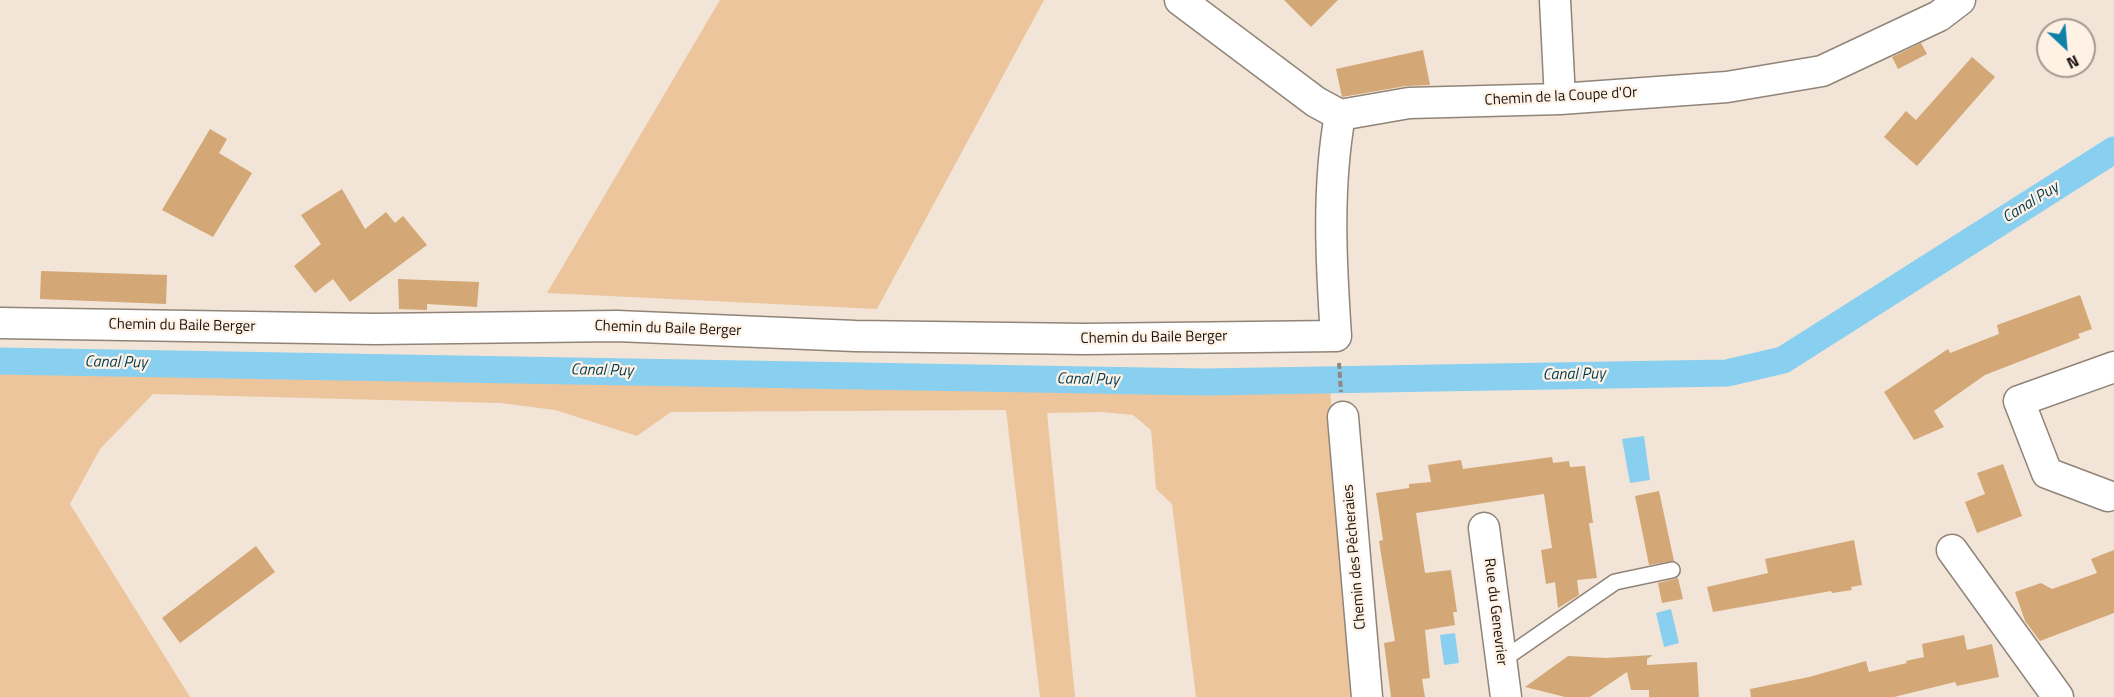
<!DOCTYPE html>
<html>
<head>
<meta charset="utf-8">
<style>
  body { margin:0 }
  #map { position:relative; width:2114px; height:697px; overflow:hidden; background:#f2e5d7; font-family:"Titillium Web",sans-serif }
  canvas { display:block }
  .north { position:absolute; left:2036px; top:18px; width:60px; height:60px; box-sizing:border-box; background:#fff2e5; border:2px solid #a3998f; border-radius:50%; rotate:154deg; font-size:16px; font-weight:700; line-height:24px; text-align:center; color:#18130f }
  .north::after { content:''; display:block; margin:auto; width:21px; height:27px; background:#0f80a8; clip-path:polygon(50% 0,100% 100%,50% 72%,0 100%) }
</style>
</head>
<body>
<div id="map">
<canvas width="2114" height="697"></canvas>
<div class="north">N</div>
</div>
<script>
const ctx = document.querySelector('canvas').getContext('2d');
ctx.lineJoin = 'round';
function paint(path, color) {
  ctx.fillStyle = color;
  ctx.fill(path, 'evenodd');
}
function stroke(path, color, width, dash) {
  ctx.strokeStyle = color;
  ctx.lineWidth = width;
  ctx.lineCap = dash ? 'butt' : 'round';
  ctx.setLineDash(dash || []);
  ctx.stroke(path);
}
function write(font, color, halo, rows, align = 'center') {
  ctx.font = font + ' "Titillium Web",sans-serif';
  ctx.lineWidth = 4.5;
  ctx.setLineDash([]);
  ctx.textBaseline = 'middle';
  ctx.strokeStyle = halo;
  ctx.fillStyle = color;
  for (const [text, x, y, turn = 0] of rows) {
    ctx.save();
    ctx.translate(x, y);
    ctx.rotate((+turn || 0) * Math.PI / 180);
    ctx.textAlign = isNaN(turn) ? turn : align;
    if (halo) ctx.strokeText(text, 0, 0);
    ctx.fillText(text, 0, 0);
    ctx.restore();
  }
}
paint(new Path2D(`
  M 720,0 L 1044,0 L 877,309 L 547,293 Z
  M 0,366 L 1330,390 L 1355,697 L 1196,697 L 1172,504 L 1156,489 L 1151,430 L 1133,415 L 1103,412 L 1047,413 L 1075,697 L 1040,697 L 1006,410 L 671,412 L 637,436 L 555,410 L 500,403 L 153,394 L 100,449 L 70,504 L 190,697 L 0,697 Z`), '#ecc59c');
paint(new Path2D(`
  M 1644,436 L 1650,480 L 1630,483 L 1622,439 Z
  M 1671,609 L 1679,643 L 1664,647 L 1656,613 Z
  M 1455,633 L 1459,663 L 1444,665 L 1440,635 Z`), '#89cff0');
stroke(new Path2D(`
  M 0,361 L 1205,382 L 1727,373 L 1783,360 L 2114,150`), '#89cff0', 27);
paint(new Path2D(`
  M 1284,0 L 1338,0 L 1311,27 Z
  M 1921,43 L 1927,54 L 1898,69 L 1892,57 Z
  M 1423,50 L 1430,85 L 1406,86 L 1342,97 L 1336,69 Z
  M 1972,57 L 1995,77 L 1917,166 L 1884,137 L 1906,111 L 1916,120 Z
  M 210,129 L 227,139 L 219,153 L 252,173 L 213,237 L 162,210 Z
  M 342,189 L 365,229 L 386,212 L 395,223 L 403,216 L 427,245 L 350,302 L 333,279 L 315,293 L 294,266 L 321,244 L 301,215 Z
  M 41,271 L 167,275 L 166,304 L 40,299 Z
  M 398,279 L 479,282 L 477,307 L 427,304 L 427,310 L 399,309 Z
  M 2080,295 L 2092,329 L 2078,334 L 2080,338 L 1985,375 L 1934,411 L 1944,427 L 1914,440 L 1884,392 L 1948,349 L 1950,353 L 1999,334 L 1997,325 Z
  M 1552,457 L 1553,463 L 1569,461 L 1570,467 L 1585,466 L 1593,523 L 1589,523 L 1597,578 L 1577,580 L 1579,595 L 1558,608 L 1555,582 L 1546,584 L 1541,550 L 1552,548 L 1544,494 L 1416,513 L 1425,573 L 1451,570 L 1457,612 L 1453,612 L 1455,625 L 1425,630 L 1430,678 L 1422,679 L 1425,697 L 1391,697 L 1384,643 L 1395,641 L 1379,541 L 1383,540 L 1376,493 L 1409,488 L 1409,484 L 1431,482 L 1428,465 L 1461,460 L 1463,469 Z
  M 2003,464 L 2022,516 L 1977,533 L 1965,502 L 1985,494 L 1977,473 Z
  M 1659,491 L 1674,561 L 1649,565 L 1635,496 Z
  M 1854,540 L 1862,585 L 1851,587 L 1852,590 L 1832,593 L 1831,591 L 1713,612 L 1707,587 L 1768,573 L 1765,559 Z
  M 256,546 L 275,572 L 180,643 L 162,618 Z
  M 2114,550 L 2114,613 L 2040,641 L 2025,621 L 2015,592 L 2041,583 L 2052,589 L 2097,573 L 2091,559 Z
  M 1678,578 L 1683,599 L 1662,603 L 1658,583 Z
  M 1964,635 L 1967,650 L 1992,644 L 1999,677 L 1957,686 L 1955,682 L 1894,697 L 1751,697 L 1750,689 L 1809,677 L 1866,661 L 1869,672 L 1907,663 L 1906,661 L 1924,657 L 1922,644 Z
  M 1653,655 L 1647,659 L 1647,665 L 1697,662 L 1699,697 L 1649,697 L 1649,690 L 1631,690 L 1627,672 L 1590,697 L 1565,697 L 1525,687 L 1568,656 L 1606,658 Z`), '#d4a776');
const service = new Path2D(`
  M 1501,661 L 1615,582 L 1672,570`);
const minor = new Path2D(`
  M 1180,0 L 1316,102 L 1340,115 L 1409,103 L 1560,99 L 1727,87 L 1822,71 L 1939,16 L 1960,0
  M 1555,0 L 1560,99
  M 0,323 L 375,329 L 617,326 L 855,336 L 1085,339 L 1336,336 C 1331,262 1327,188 1340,115
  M 1343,417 L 1367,697
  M 2108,496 L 2047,473 L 2019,401 L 2114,367
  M 1484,528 L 1506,697
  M 1952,550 L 2058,697`);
stroke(service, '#908478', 18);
stroke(minor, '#908478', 33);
stroke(new Path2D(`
  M 1339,363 L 1341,392`), '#91877e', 4, [6, 3]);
stroke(service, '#fff', 15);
stroke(minor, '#fff', 30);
write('15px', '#18130f', '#fff2e5', [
  ["Chemin de la Coupe d'Or",1561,97,-3],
  ["Chemin du Baile Berger",182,326,1],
  ["Chemin du Baile Berger",668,329,2],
  ["Chemin du Baile Berger",1154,338,-1],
  ["Chemin des Pêcheraies",1355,557,-95],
  ["Rue du Genevrier",1495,612,83]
]);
write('italic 16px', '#003d54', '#fff2e5', [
  ["Canal Puy",2031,203,-32],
  ["Canal Puy",116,363,1],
  ["Canal Puy",602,371,1],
  ["Canal Puy",1574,375,-1],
  ["Canal Puy",1088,380,1]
]);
</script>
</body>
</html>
